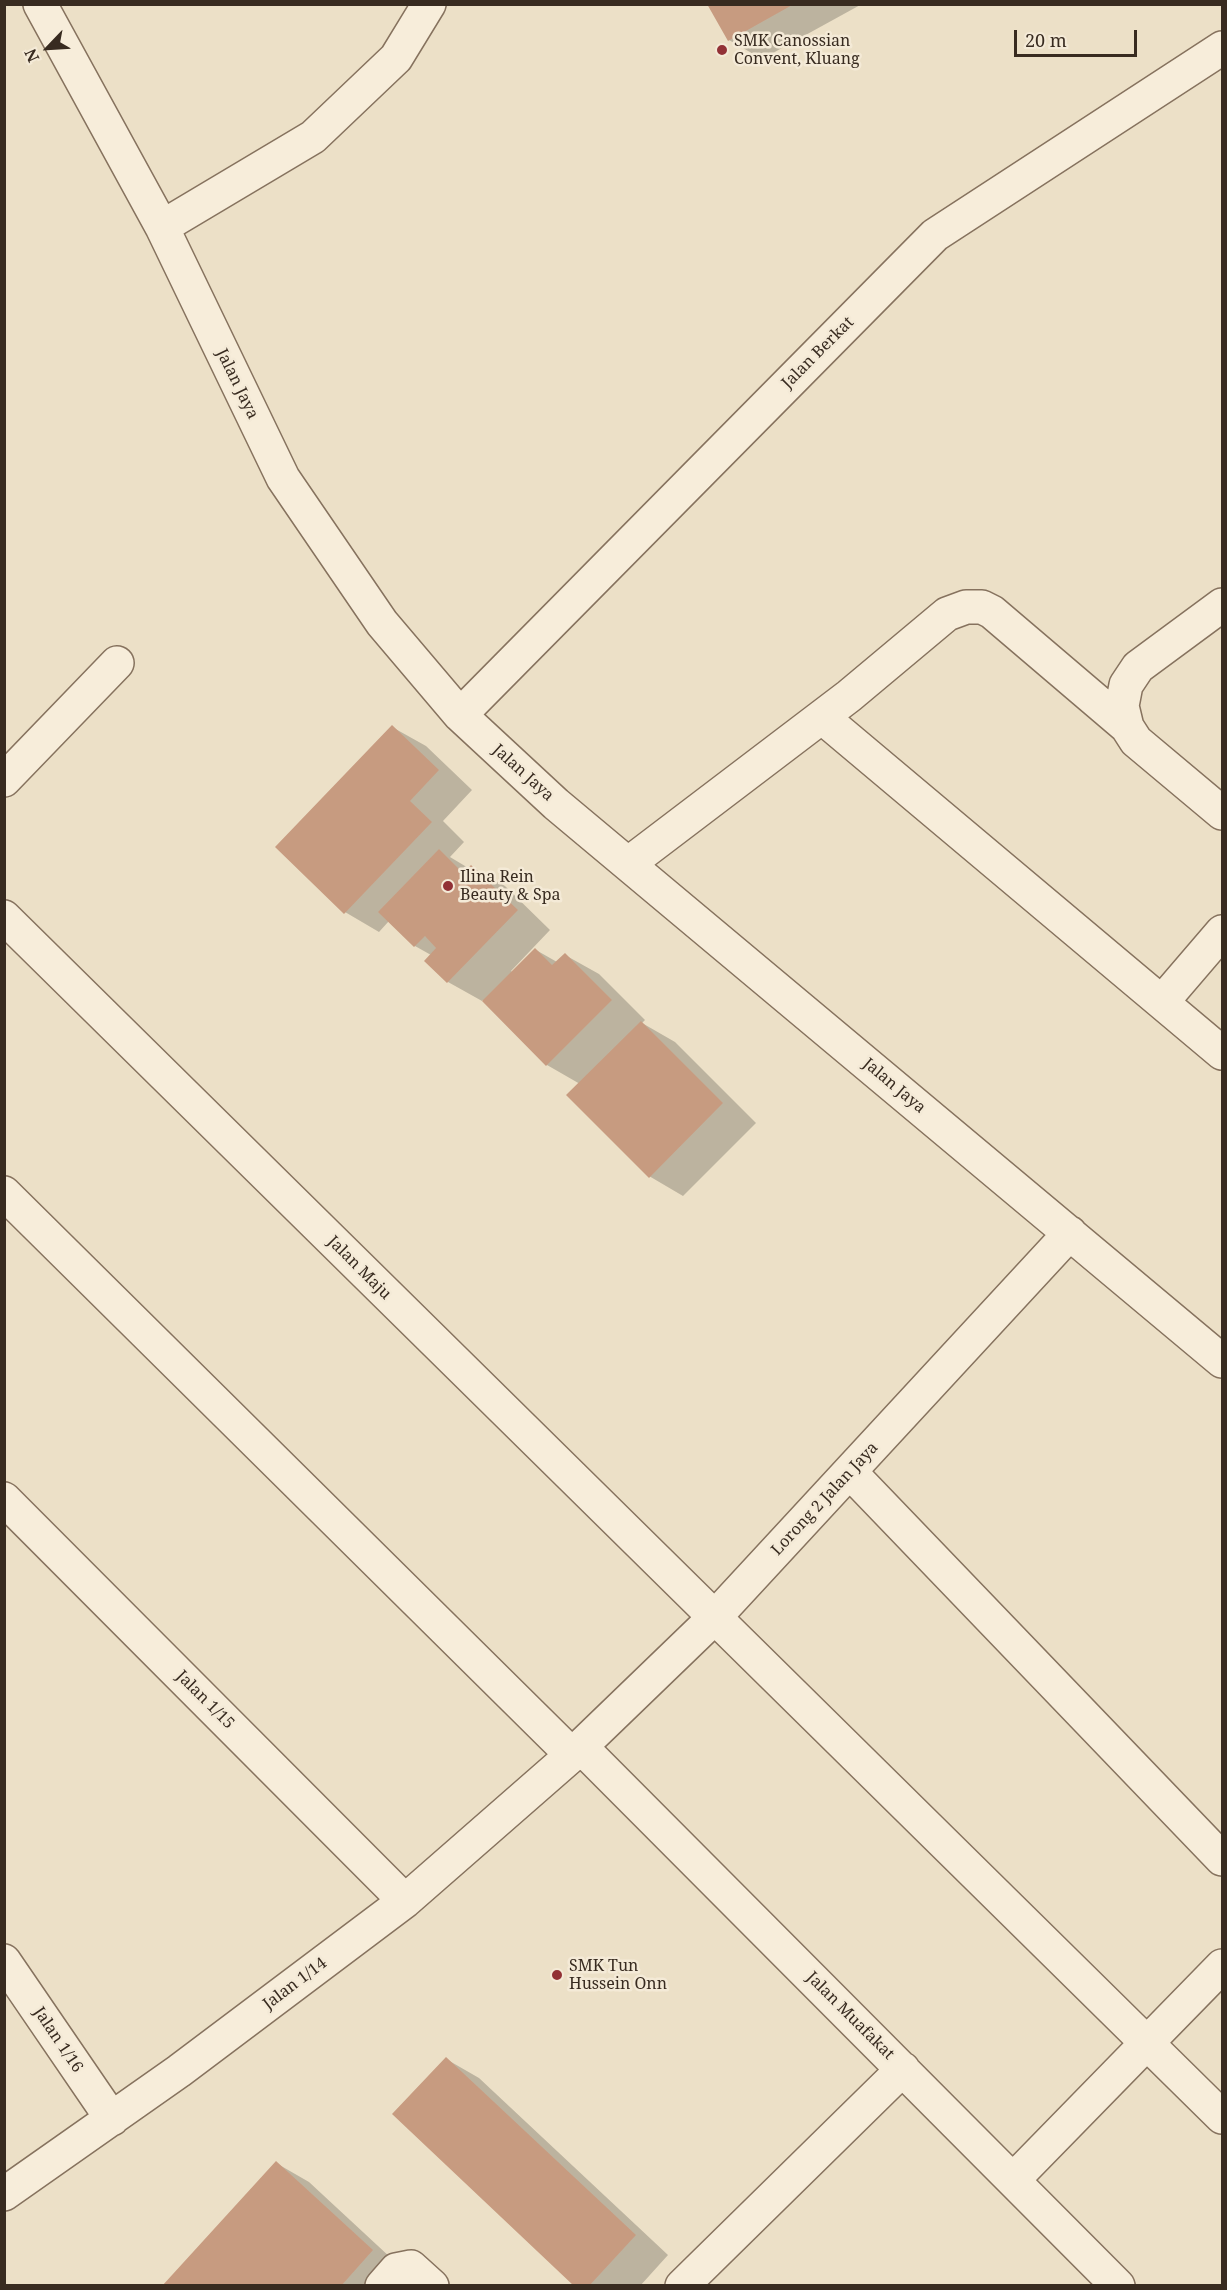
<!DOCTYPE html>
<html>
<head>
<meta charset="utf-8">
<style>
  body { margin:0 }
  #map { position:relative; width:1227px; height:2290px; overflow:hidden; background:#ece0c7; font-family:"Noto Serif",serif }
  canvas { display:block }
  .frame { position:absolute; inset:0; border:6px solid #382b20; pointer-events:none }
  .north { position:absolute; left:18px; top:18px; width:60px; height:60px; -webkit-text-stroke:4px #f4ead7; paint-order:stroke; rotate:245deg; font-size:16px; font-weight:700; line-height:24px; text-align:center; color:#382b20 }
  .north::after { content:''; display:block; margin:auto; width:21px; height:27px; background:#382b20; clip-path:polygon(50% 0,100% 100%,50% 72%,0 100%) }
  .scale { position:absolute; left:1014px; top:30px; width:123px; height:27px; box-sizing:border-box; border:3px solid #382b20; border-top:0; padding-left:8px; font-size:18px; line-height:21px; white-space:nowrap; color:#382b20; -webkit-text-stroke:4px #f4ead7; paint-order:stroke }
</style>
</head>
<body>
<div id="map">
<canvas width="1227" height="2290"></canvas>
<div class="frame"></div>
<div class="north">N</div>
<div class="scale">20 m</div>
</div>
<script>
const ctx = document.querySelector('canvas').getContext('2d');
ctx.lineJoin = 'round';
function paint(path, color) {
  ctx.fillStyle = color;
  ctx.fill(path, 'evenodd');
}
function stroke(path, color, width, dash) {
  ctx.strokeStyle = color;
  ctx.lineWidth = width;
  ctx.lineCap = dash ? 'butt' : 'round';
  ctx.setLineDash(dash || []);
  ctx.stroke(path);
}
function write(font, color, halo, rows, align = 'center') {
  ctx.font = font + ' "Noto Serif",serif';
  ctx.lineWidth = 5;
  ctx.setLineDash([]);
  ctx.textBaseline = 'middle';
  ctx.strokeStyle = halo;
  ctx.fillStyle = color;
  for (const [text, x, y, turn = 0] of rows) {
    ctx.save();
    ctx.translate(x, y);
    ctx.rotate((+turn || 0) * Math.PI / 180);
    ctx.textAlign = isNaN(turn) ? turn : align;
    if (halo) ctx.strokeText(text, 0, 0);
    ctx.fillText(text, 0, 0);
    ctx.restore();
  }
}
paint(new Path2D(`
  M 709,4 L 862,4 L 762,59 L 729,40 Z
  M 392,727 L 426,746 L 472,790 L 443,821 L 464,842 L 450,857 L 470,869 L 472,867 L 505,886 L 550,930 L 511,971 L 513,973 L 536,950 L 557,962 L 565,955 L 599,974 L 645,1020 L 642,1023 L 675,1042 L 756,1123 L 683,1196 L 649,1176 L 580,1084 L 547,1065 L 483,1000 L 482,1001 L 448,982 L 426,961 L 431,955 L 415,946 L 389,921 L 379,932 L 345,912 Z
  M 446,2059 L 479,2078 L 668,2255 L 640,2286 L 576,2286 Z
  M 276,2163 L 309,2182 L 405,2271 L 392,2286 L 164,2286 Z`), '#0003');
paint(new Path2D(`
  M 707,4 L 794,4 L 728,41 Z
  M 392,725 L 439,770 L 410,801 L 432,822 L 344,914 L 275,847 Z
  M 439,849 L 463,873 L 471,865 L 518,910 L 447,983 L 424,961 L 436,948 L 425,936 L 414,947 L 378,912 Z
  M 535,948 L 552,965 L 565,953 L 612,1000 L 546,1066 L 482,1001 Z
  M 641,1021 L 723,1103 L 649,1178 L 566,1095 Z
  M 446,2057 L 636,2235 L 589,2286 L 574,2286 L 392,2114 Z
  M 276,2161 L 373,2250 L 341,2286 L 162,2286 Z`), '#c79b80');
const minor = new Path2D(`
  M 40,4 L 162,227 L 283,478 L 382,623 L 460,715 L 556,804 L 1222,1361
  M 162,227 L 313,137 L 396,58 L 429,4
  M 1222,605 L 1138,667 L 1126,685 L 1122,706 L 1127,727 L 1136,741 L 1222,813
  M 460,715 L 935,235 L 1222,48
  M 822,717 L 1222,1053
  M 4,780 L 117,663
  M 628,864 L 849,696 L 947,614 L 966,607 L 982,607 L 992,612 L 1127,727
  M 4,917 L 1222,2117
  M 1162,1002 L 1222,932
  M 4,1193 L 572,1755
  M 850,1472 L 1222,1859
  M 4,1499 L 405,1901
  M 581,1747 L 1118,2286
  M 4,1961 L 112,2119
  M 1013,2180 L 1222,1966
  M 4,2194 L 179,2071 L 405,1901 L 572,1755 L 714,1618 L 1070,1233
  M 382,2286 L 396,2270 L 411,2267 L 432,2286
  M 682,2286 L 903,2069`);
stroke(minor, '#86725e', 36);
stroke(minor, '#f7edda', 33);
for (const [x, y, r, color] of [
  [722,50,6,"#923135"],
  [448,886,6,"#923135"],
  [557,1975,6,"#923135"]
]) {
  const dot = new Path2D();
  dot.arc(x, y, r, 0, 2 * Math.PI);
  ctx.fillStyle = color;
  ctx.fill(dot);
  stroke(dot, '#f4ead7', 2);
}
write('16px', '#382b20', '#f4ead7', [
  ["SMK Canossian",734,41],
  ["Convent, Kluang",734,59],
  ["Ilina Rein",460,877],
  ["Beauty & Spa",460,895],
  ["SMK Tun",569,1966],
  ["Hussein Onn",569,1984]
], 'left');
write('16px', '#382b20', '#f4ead7', [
  ["Jalan Berkat",818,353,-45],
  ["Jalan Jaya",237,384,64],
  ["Jalan Jaya",523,773,42],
  ["Jalan Jaya",894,1086,40],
  ["Jalan Maju",359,1268,45],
  ["Lorong 2 Jalan Jaya",825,1499,-47],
  ["Jalan 1/15",205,1700,45],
  ["Jalan 1/14",295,1984,-37],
  ["Jalan Muafakat",850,2016,45],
  ["Jalan 1/16",58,2040,56]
]);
</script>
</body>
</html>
